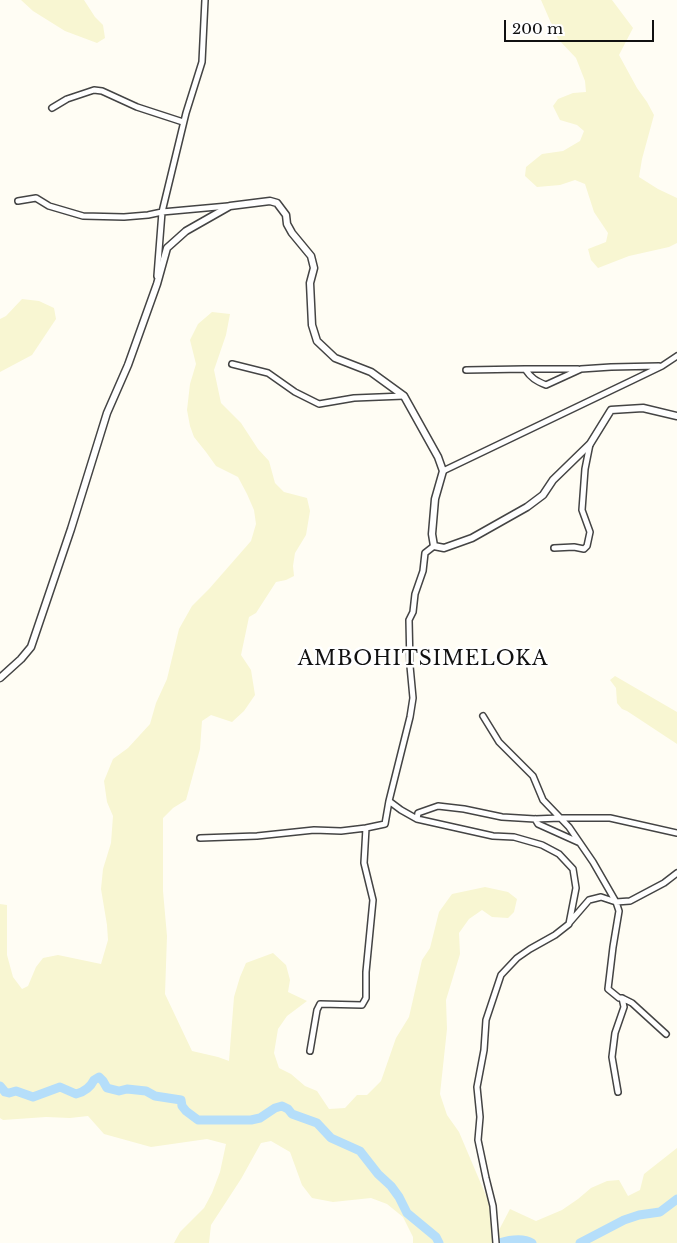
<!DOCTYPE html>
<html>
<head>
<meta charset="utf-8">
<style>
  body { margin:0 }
  #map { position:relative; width:677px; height:1243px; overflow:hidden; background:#fffdf4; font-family:"Libre Baskerville",serif }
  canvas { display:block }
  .scale { position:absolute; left:504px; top:20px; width:150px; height:22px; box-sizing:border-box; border:2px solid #111; border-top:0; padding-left:6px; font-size:15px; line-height:18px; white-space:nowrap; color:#111; -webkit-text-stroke:4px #fff; paint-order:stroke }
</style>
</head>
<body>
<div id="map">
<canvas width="677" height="1243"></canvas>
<div class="scale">200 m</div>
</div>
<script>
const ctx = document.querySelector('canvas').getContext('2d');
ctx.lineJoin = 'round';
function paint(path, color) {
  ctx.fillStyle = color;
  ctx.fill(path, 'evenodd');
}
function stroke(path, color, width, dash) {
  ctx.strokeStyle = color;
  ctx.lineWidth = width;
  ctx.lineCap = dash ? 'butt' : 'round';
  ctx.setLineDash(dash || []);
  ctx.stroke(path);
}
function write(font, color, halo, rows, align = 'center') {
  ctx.font = font + ' "Libre Baskerville",serif';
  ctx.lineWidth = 5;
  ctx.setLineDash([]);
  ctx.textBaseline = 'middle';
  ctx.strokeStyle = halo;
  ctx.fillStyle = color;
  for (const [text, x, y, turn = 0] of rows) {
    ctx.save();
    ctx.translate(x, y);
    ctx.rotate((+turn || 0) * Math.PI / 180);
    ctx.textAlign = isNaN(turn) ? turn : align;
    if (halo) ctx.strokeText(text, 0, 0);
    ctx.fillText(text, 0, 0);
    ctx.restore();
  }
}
paint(new Path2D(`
  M 21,0 L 84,0 L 95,17 L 103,25 L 105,38 L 97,43 L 65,31 L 33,11 Z
  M 541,0 L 612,0 L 633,28 L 619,55 L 637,88 L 647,102 L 654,115 L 642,159 L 639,177 L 658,189 L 677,198 L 677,243 L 669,247 L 629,256 L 598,268 L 591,260 L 588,249 L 606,242 L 608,233 L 594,212 L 585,184 L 575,180 L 560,185 L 537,187 L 525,176 L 526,167 L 542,154 L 563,151 L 580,141 L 584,131 L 577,125 L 560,120 L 553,106 L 558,99 L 573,93 L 586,92 L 585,81 L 576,58 L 558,39 Z
  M 22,299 L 39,301 L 54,308 L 56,319 L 32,355 L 0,372 L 0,319 L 6,316 Z
  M 212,312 L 230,314 L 226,335 L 214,370 L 221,403 L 241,423 L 258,449 L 269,461 L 275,483 L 284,492 L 307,498 L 310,511 L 306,535 L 295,553 L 293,566 L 294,576 L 286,580 L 276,582 L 256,613 L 249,617 L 241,655 L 251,670 L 255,695 L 244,711 L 232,722 L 211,715 L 202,721 L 200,749 L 186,800 L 173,808 L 163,818 L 163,891 L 167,936 L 165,994 L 192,1051 L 218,1057 L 229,1061 L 234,997 L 240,977 L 246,963 L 273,953 L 286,965 L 290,980 L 288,992 L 307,1001 L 287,1016 L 278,1029 L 274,1053 L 279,1068 L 291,1074 L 305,1086 L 317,1091 L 329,1109 L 345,1108 L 357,1095 L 367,1095 L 381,1081 L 396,1038 L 409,1017 L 422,960 L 430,948 L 439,912 L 452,894 L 485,887 L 508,892 L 517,899 L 514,912 L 508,918 L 492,917 L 482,910 L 469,919 L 459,933 L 460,954 L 446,1000 L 447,1029 L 440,1094 L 447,1115 L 459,1132 L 490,1205 L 493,1243 L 413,1243 L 413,1237 L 403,1217 L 387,1204 L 371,1198 L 333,1202 L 312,1198 L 302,1185 L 290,1152 L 271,1141 L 261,1143 L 241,1179 L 211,1225 L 209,1243 L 174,1243 L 180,1232 L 204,1208 L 212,1193 L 220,1172 L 226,1144 L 207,1139 L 151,1147 L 104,1134 L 88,1116 L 70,1118 L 46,1117 L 3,1120 L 0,1118 L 0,904 L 7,905 L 7,955 L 13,977 L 22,989 L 28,986 L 36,967 L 43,958 L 58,955 L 101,964 L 108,940 L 107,925 L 101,889 L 103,869 L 111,843 L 113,816 L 107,802 L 104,781 L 113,759 L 128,748 L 150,724 L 156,703 L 167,679 L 179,629 L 192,606 L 209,589 L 251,541 L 256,524 L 254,510 L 247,494 L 238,477 L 216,466 L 206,452 L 194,437 L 190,426 L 187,410 L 190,384 L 196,364 L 190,340 L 198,324 Z
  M 615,676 L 677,712 L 677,744 L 627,711 L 622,709 L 617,703 L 616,688 L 610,680 Z
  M 677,1148 L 677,1243 L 499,1243 L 499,1230 L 510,1209 L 536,1221 L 562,1210 L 578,1199 L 591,1188 L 607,1181 L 619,1180 L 628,1196 L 640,1190 L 644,1174 Z`), '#f8f6d2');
stroke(new Path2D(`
  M 0,1086 L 5,1092 L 9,1093 L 16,1091 L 33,1097 L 60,1087 L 76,1094 C 84,1092 90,1088 94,1080 L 99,1077 L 103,1081 L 107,1088 L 119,1091 L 127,1089 L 146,1091 L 155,1096 L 181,1100 L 182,1106 L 186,1111 L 198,1120 L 251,1120 L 260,1118 L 275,1108 L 282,1106 L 288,1109 L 292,1114 L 317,1123 L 331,1138 L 360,1151 L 378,1174 L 391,1186 L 399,1197 L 407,1213 L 436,1237 L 439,1243
  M 499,1243 C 509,1240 522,1237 532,1243
  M 580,1243 L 624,1220 L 639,1215 L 660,1212 L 677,1199`), '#b5defa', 9);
const minor = new Path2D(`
  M 52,108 L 67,99 L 94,90 L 102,91 L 137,107 L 183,122
  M 18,201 L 36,198 L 49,206 L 83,216 L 124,217 L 148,215 L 162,212 L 228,206
  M 157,276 L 162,212 L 186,113 L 202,62 L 205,0
  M 232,364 L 268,373 L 295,392 L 319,404 L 354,398 L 404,396
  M 525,369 L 578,369
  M 466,370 L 525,369 C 531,378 536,381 546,385 L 581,369 L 611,367 L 659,366
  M 443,471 L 633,380 L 662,366 L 677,356
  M 434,546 L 425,553 L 423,571 L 415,594 L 413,612 L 409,620 L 410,666 L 413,698 L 410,717 L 389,801 L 401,810 L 417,819 L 493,836 L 514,837 L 542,845 L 559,854 L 573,869 L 576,888 L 569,924 L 555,935 L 530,949 L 517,958 L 501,975 L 486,1020 L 484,1050 L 477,1087 L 480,1117 L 478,1140 L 486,1178 L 493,1206 L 496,1243
  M 554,548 L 574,547 L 584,549 L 587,546 L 590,532 L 582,510 L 585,469 L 590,444
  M 483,716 L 499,742 L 533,776 L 543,800 L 569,827 L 593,862 L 616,902 L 619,911 L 613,947 L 608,989 L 619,998 L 622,998 L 632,1003 L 666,1034
  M 417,819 L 418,813 L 438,806 L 464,809 L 502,817 L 535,819 L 560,818 L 610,818 L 677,833
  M 535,819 L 538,824 L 578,842
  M 200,838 L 257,836 L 314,830 L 341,831 L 366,828
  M 570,922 L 589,900 L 601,897 L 616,902 L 630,901 L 664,883 L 677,873
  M 310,1051 L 317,1010 L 320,1004 L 362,1005 L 366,998 L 366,972 L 373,900 L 364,863 L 366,828 L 385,824 L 389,801
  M 618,1092 L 612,1057 L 615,1033 L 624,1007 L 622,998`);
const tertiary = new Path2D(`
  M 0,678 L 21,659 L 31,647 L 71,529 L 107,413 L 128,365 L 157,284 L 167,248 L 186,231 L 230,206 L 270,201 L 277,203 L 286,215 L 287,224 L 292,233 L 311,256 L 314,268 L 310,283 L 312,325 L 317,341 L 335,358 L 371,372 L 404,396 L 438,457 L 443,471 L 435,499 L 432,534 L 434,546 L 444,548 L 472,538 L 527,507 L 543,495 L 553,480 L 590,444 L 611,410 L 643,408 L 677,416`);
stroke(minor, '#444', 8);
stroke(tertiary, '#444', 9);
stroke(minor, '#fff', 5);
stroke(tertiary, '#fff', 6);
ctx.letterSpacing = '1px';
write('20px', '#111', '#fff', [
  ["AMBOHITSIMELOKA",423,659]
]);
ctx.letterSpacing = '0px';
</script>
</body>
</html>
